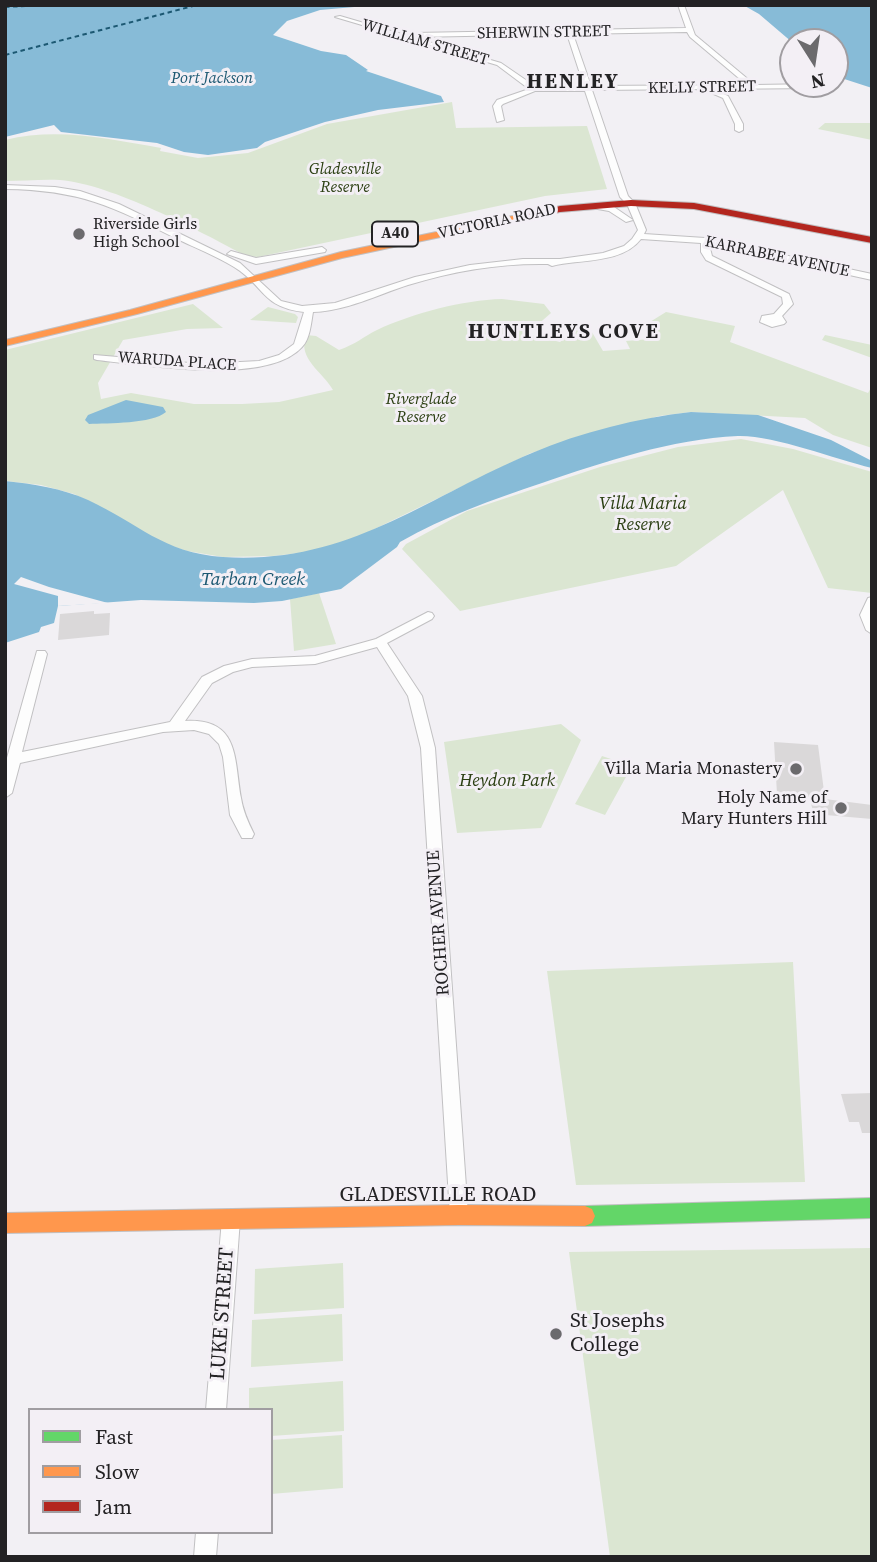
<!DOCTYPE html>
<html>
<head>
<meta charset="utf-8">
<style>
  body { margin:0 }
  #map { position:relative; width:877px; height:1562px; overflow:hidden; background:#f2f0f4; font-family:"Source Serif 4",serif }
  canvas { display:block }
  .frame { position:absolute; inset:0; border:7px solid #232224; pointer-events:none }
  .legend { position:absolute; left:28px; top:1408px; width:245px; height:126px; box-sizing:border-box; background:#f3eff5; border:2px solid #a09da1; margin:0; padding:9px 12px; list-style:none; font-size:21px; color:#232224 }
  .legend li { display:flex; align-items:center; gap:14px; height:35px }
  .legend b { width:35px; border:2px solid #a09da1 }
  .north { position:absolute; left:779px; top:28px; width:70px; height:70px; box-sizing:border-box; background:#f3eff5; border:2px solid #a09da1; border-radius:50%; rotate:168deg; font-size:19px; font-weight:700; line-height:28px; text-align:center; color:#232224 }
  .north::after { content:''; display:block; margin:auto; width:24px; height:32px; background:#6b6a6d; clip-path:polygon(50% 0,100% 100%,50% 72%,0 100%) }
</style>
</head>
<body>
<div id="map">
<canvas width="877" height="1562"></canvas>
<div class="frame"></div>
<ul class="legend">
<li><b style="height:9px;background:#63d668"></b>Fast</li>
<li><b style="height:9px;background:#ff974d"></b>Slow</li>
<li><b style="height:9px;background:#b3261e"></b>Jam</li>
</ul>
<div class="north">N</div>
</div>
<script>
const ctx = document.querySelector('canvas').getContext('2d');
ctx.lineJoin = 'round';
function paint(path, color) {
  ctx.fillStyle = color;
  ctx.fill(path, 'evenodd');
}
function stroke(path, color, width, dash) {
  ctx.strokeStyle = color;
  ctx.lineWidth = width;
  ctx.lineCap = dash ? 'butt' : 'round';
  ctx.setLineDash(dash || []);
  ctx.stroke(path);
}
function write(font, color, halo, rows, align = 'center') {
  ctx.font = font + ' "Source Serif 4",serif';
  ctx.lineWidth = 6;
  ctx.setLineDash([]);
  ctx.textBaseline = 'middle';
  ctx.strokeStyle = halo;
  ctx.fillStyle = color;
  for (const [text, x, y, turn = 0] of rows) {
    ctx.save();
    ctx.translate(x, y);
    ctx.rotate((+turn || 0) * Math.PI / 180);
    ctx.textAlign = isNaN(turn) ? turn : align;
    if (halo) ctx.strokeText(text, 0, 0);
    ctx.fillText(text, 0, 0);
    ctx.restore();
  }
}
paint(new Path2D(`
  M 452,102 L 456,128 L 587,126 L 607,189 L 545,196 L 258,257 L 246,256 C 200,231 111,184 60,180 C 42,179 23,181 5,181 L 5,140 C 58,127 108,139 161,148 L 160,151 L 198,158 L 248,153 L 327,124 Z
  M 825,123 L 872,123 L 872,140 L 818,129 Z
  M 502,299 L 544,304 L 551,313 L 527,334 L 560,342 L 581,325 L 589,327 L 603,351 L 630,349 L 626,341 L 650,339 L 645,325 L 666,312 L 735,326 L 730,342 L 868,393 L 872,386 L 872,448 L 833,435 L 805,418 L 691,412 L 659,416 L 531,453 L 350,541 L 309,552 L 273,556 L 223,557 L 187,551 L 156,541 L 100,507 L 74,494 L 41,485 L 5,481 L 5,350 L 193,304 L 223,328 L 187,329 L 123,340 L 98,383 L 101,399 L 131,393 L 194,404 L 242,404 L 279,402 L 333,390 C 323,372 297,359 306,335 L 316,336 L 339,350 C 356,344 363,337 377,330 C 413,313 463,300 502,299 Z
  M 268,307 L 295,314 L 298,317 L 296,323 L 250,320 Z
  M 825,335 L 872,345 L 872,358 L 822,340 Z
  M 741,439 L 793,449 L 872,472 L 872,593 L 828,588 L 783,490 L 676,566 L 460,611 L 402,549 L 406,544 L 467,511 L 600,467 L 678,447 Z
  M 319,593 L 336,644 L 294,651 L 290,599 Z
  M 561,724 L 581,740 L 541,828 L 457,833 L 444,742 Z
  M 602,756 L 632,766 L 605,815 L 575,804 Z
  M 793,962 L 805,1182 L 576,1185 L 547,971 Z
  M 872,1248 L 872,1557 L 610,1557 L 569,1252 Z
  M 343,1263 L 344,1308 L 254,1314 L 255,1269 Z
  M 342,1314 L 343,1361 L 251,1367 L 252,1320 Z
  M 343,1381 L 344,1431 L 271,1436 L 271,1410 L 249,1410 L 249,1388 Z
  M 342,1435 L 343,1488 L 271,1494 L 271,1440 Z`), '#dbe6d2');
paint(new Path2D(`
  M 5,5 L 377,5 L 320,10 L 287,21 L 273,35 L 321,51 L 346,55 L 368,70 L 366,71 L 441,96 L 444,102 L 378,110 L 325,122 L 265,142 L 257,148 L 208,155 L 184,152 L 157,143 L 61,132 L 54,125 L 5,137 Z
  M 743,5 L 872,5 L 872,88 L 835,76 L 835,42 L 793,43 L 759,14 Z
  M 126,400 L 163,407 L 166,412 C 152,424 108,423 89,424 L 85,420 L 88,415 Z
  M 691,412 L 758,415 L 831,440 L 872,461 L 872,468 C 834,459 774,435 738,436 C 671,439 604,462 542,483 C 492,500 445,516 400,542 L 397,547 L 341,589 L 282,601 L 254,603 L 141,600 L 58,606 L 54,623 L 41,627 L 39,632 L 5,643 L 5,481 C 34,484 61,488 88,500 C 138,523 163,553 223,557 C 348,565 424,498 532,453 C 581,432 638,418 691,412 Z`), '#87bbd7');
paint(new Path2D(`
  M 21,577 L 49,587 L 108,603 L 58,606 L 58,596 L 14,584 Z`), '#f2f0f4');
stroke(new Path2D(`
  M 5,7 L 47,5
  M 5,55 L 197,5`), '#1c5872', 2, [4.5, 3.5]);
paint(new Path2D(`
  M 94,611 L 94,614 L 110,613 L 109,635 L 58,640 L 60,614 Z
  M 774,742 L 818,745 L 825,799 L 872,805 L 872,819 L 814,814 L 809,797 L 777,794 Z
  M 872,1093 L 872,1133 L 862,1133 L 859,1122 L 849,1122 L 841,1094 Z`), '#dad8d9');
const street = new Path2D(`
  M 678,5 L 684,5 L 695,35 L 755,85 L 816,84 L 819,86 L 816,88 L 712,89 L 728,96 L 743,124 L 743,130 L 739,132 L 735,130 L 735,124 L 723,98 L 709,92 L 710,89 L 592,90 L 628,196 L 635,203 L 646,230 L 644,234 L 705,238 L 872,274 L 872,280 L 709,244 L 712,256 L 789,294 L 793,304 L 782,316 L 786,322 L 784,324 L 772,327 L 760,322 L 762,316 L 774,314 L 783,304 L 782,297 L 706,260 L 701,252 L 701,243 L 641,239 C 622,264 580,259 552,266 L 548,264 C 501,263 453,271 408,285 C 377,295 346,311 313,312 C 311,323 310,339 302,347 C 267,386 144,365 97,360 L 94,359 L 94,355 L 202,364 L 259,361 L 279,355 L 294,344 L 304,312 C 261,307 265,286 234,267 C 216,256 196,248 177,239 C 112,206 80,190 5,189 L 5,185 L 55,187 L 80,191 L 119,204 L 240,263 L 281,301 L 302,306 L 335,303 L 415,277 L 470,265 L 523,259 L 560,259 L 603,253 L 624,246 L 632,239 L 638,230 L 627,204 L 620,197 L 585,91 L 535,91 L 503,104 L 501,106 L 504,120 L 497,122 L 493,106 L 497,100 L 529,89 L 497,65 L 335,17 L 340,16 L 501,63 L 536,87 L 584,86 L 567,34 L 414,37 L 411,35 L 414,33 L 686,28 ZM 687,32 L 690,37 L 747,85 L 591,86 L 573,34 Z
  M 595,204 L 614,207 L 633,220 L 626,222 L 609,211 L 592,208 L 592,204 Z
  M 322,247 L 326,250 L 325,252 L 256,264 L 227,254 L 231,251 L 256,258 Z
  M 872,597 L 872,634 L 866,630 L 860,615 L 868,598 Z
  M 428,612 L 432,613 L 434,616 L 432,619 L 387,643 L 422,696 L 435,748 L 468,1215 L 466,1221 L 459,1224 L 452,1221 L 450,1215 L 421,748 L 408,696 L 377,647 L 315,664 L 252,667 L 233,672 L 212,683 L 185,721 C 240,718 234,759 241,798 C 243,811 248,822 254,834 L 252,838 L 242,838 L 230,815 L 223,757 L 219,744 L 209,734 L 194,730 L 163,732 L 20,763 L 12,793 L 5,798 L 5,765 L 37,651 L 45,651 L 47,654 L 22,752 L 170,722 L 202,677 L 224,666 L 252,659 L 315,656 L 376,639 Z
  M 231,1210 L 238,1213 L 240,1219 L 226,1410 L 206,1410 L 222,1219 L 224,1213 Z
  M 196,1532 L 218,1532 L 216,1557 L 194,1557 Z`);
const fast = new Path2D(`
  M 872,1198 L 872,1218 L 585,1226 L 578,1223 L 575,1216 L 578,1209 L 585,1206 Z`);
const slow = new Path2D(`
  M 522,214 L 525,215 L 525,219 L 342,258 L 137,314 L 5,346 L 5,340 L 130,310 L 341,252 Z
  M 459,1205 L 585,1206 L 592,1209 L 595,1216 L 592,1223 L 585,1226 L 459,1225 L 5,1233 L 5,1213 Z`);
const jam = new Path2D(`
  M 631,200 L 694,203 L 872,237 L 872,243 L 694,209 L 631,206 L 560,212 L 522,220 L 517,217 L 560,206 Z`);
stroke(street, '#c1c0c2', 2);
stroke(fast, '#c1c0c2', 2);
stroke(slow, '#c1c0c2', 2);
stroke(jam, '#c1c0c2', 2);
paint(street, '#fdfdfd');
paint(fast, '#63d668');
paint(slow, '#ff974d');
paint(jam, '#b3261e');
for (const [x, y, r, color] of [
  [79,234,7,"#6b6a6d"],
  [796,769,7,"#6b6a6d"],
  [841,808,7,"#6b6a6d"],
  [556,1334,7,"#6b6a6d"]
]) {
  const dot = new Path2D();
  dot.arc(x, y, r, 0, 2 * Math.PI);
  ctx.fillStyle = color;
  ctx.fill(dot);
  stroke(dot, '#f3eff5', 2.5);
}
write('16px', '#232224', '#f3eff5', [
  ["SHERWIN STREET",544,33,-1],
  ["WILLIAM STREET",425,43,16],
  ["KELLY STREET",702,88,-1],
  ["VICTORIA ROAD",497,222,-12],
  ["KARRABEE AVENUE",777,257,12],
  ["WARUDA PLACE",177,362,4]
]);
write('italic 16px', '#1c5872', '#f3eff5', [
  ["Port Jackson",212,79]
]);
write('italic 16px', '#2b3f12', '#f3eff5', [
  ["Gladesville",345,170],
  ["Reserve",345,188],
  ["Riverglade",421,400],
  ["Reserve",421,418]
]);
write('16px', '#232224', '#f3eff5', [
  ["Riverside Girls",93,225],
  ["High School",93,243]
], 'left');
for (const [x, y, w] of [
  [395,234,46]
]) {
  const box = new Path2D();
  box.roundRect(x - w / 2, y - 12.5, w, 25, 5);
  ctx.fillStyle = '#f3eff5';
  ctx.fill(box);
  stroke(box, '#232224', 2);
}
write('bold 16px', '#232224', null, [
  ["A40",395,234]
]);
write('italic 18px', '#2b3f12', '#f3eff5', [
  ["Villa Maria",643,504],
  ["Reserve",643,525],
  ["Heydon Park",507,781]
]);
write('18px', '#232224', '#f3eff5', [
  ["Villa Maria Monastery",782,769],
  ["Holy Name of",827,798],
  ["Mary Hunters Hill",827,819]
], 'right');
write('18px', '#232224', '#f3eff5', [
  ["ROCHER AVENUE",439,923,-94]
]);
write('italic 19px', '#1c5872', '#f3eff5', [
  ["Tarban Creek",253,580]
]);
ctx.letterSpacing = '2px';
write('bold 21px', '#232224', '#f3eff5', [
  ["HENLEY",573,83],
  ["HUNTLEYS COVE",564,333]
]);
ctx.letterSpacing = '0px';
write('21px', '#232224', '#f3eff5', [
  ["GLADESVILLE ROAD",438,1196],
  ["LUKE STREET",223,1314,-86]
]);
write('21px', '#232224', '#f3eff5', [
  ["St Josephs",570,1322],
  ["College",570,1346]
], 'left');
</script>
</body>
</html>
